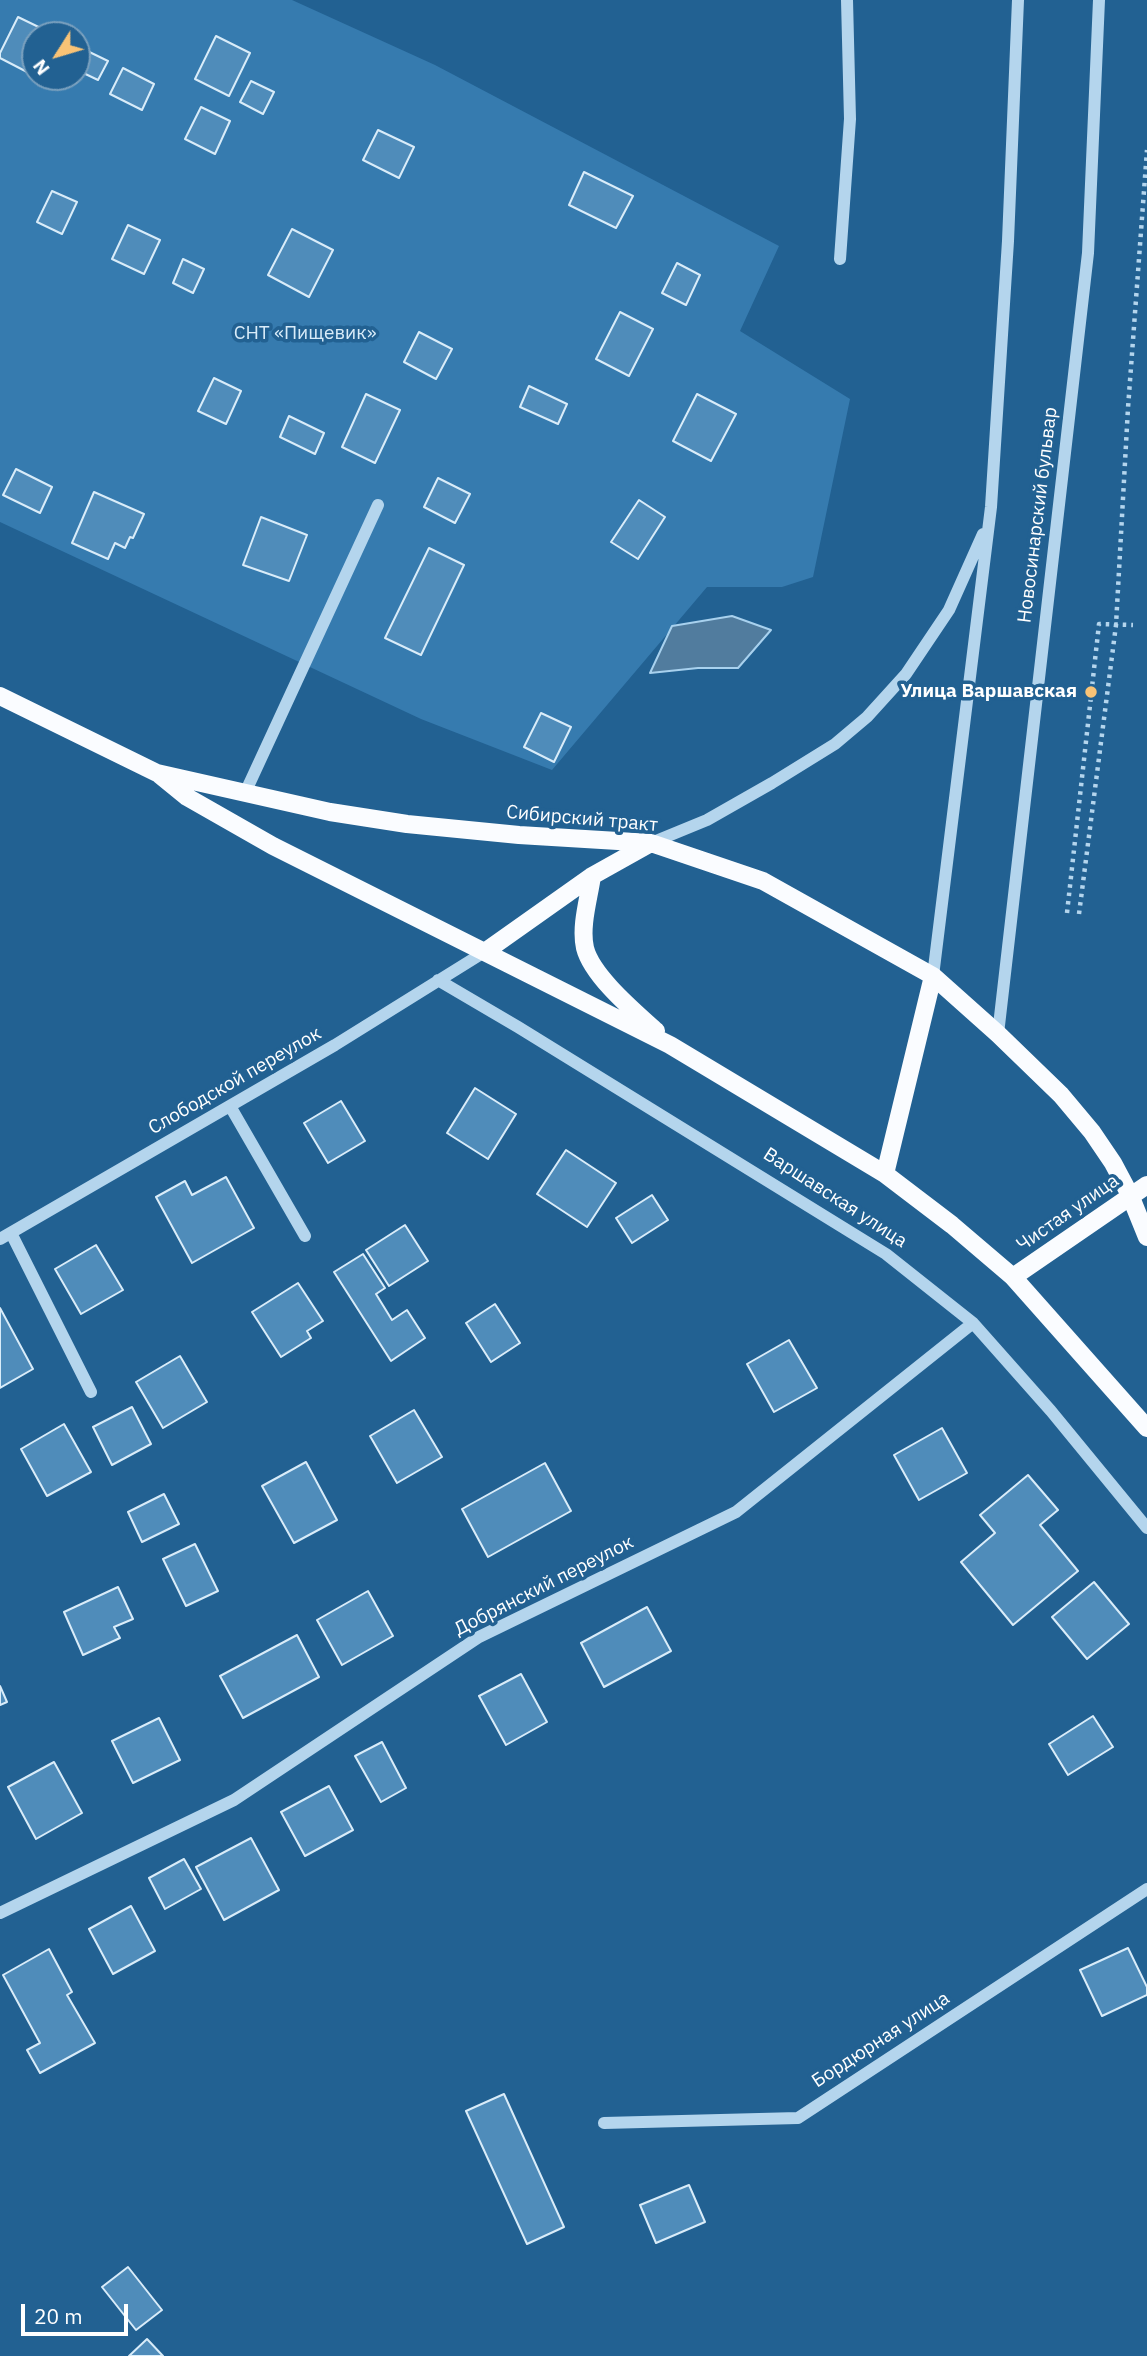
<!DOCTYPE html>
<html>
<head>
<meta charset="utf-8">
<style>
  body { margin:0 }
  #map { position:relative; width:1147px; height:2356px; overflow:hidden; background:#226192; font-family:"IBM Plex Sans",sans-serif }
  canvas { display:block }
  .north { position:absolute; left:21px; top:21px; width:70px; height:70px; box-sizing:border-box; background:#226192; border:2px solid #7aa0be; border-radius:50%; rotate:233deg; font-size:19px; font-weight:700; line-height:28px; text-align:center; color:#fff }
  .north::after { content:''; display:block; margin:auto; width:24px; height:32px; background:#f9c376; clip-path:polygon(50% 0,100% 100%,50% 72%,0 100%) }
  .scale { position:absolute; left:21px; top:2304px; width:107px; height:32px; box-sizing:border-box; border:4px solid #fff; border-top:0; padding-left:9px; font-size:21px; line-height:24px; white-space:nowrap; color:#fff; -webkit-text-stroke:5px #226192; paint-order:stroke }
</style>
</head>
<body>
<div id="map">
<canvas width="1147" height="2356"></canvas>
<div class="north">N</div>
<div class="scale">20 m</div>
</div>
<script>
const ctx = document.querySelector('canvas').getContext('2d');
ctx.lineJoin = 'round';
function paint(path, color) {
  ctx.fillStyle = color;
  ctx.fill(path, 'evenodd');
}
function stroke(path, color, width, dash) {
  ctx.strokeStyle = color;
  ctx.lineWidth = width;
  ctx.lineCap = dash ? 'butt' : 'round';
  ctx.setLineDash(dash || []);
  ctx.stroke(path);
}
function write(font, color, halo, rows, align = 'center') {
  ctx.font = font + ' "IBM Plex Sans",sans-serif';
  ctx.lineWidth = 7;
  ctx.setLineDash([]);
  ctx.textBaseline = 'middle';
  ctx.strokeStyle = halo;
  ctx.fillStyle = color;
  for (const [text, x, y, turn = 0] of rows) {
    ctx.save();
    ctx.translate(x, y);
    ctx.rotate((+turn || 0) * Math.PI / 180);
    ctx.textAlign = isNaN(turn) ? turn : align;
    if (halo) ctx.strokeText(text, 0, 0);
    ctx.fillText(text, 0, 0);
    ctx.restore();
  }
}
paint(new Path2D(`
  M 0,0 L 292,0 L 435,65 L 779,246 L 740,331 L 850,399 L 813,577 L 782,587 L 707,587 L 552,770 L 421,719 L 0,522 ZM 35,35 L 77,35 L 77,77 L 35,77 Z`), '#367baf');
const water = new Path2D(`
  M 732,616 L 771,630 L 738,668 L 698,668 L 650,673 L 672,626 Z`);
paint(water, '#517c9e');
stroke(water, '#a8d1ee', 2);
const building = new Path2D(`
  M 18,17 L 51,33 L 35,35 L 35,66 L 31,74 L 0,58 L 0,53 Z
  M 216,36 L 250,53 L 229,96 L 195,79 Z
  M 77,46 L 108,61 L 98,80 L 77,70 Z
  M 123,68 L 154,84 L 142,110 L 110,94 Z
  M 251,81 L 274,92 L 263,114 L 240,102 Z
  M 201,107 L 230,121 L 215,154 L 185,139 Z
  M 378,130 L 414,147 L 399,178 L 363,160 Z
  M 584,172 L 633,196 L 616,228 L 569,205 Z
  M 52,191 L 77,202 L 62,234 L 37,222 Z
  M 128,225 L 160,240 L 144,274 L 112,259 Z
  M 292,229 L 333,250 L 309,297 L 268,275 Z
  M 183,259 L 204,269 L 193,293 L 173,283 Z
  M 677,263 L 700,275 L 686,305 L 662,293 Z
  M 620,312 L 653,329 L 629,376 L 596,359 Z
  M 419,332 L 452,349 L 436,379 L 404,362 Z
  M 214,378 L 241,391 L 226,424 L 198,411 Z
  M 529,386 L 567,404 L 558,424 L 520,407 Z
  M 366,394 L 400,410 L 375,463 L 342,447 Z
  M 697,394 L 736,414 L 711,461 L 673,441 Z
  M 289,416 L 324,433 L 315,454 L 280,437 Z
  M 16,469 L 52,487 L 40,513 L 3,495 Z
  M 438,478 L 470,494 L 455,523 L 424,507 Z
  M 94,492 L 144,514 L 133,538 L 130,537 L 125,548 L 115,543 L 108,559 L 72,543 Z
  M 639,500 L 665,517 L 638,559 L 611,542 Z
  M 261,517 L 307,535 L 289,581 L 243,565 Z
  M 429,548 L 464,565 L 421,655 L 385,638 Z
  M 541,713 L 571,727 L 554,762 L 524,747 Z
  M 475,1088 L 516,1114 L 488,1159 L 447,1133 Z
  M 341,1101 L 365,1141 L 328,1163 L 304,1123 Z
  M 566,1150 L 616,1183 L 587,1227 L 537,1194 Z
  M 226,1177 L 254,1228 L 192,1263 L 156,1197 L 185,1181 L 192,1195 Z
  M 652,1195 L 668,1220 L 632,1243 L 616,1218 Z
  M 405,1225 L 428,1261 L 389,1286 L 366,1250 Z
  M 96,1245 L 123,1290 L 81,1314 L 55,1269 Z
  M 363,1254 L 385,1288 L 376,1294 L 392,1320 L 407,1310 L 425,1338 L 391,1361 L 334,1272 Z
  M 298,1283 L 323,1321 L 307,1331 L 311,1338 L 281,1357 L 252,1312 Z
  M 495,1304 L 520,1343 L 491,1362 L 466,1323 Z
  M 0,1308 L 33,1369 L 0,1388 Z
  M 789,1340 L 817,1388 L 774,1412 L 747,1364 Z
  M 180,1356 L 207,1402 L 163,1428 L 136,1382 Z
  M 132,1407 L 151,1444 L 112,1465 L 93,1427 Z
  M 414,1410 L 442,1457 L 397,1483 L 370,1436 Z
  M 64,1424 L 91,1472 L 47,1496 L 21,1449 Z
  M 942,1428 L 967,1473 L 919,1500 L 894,1455 Z
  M 306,1462 L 337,1520 L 294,1543 L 262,1486 Z
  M 545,1463 L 571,1511 L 488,1557 L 462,1509 Z
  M 1028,1475 L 1058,1510 L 1040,1525 L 1078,1571 L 1013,1625 L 961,1562 L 995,1533 L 980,1515 Z
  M 164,1494 L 179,1524 L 142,1542 L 128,1512 Z
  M 195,1544 L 218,1591 L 186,1606 L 163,1559 Z
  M 1094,1582 L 1129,1624 L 1087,1659 L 1052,1617 Z
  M 118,1587 L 133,1619 L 114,1627 L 120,1638 L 83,1655 L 64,1612 Z
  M 368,1591 L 393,1636 L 342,1665 L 317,1620 Z
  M 647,1607 L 671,1651 L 604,1687 L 581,1643 Z
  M 297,1635 L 319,1677 L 243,1718 L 220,1676 Z
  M 521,1674 L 547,1722 L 506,1745 L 479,1696 Z
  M 0,1686 L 7,1702 L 0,1705 Z
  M 1093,1716 L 1113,1747 L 1068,1775 L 1049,1744 Z
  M 159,1718 L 180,1760 L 133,1783 L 112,1741 Z
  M 382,1742 L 406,1788 L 381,1802 L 355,1756 Z
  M 54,1762 L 82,1813 L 36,1839 L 8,1787 Z
  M 329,1786 L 353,1830 L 305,1856 L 281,1812 Z
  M 251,1838 L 279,1890 L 224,1920 L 196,1867 Z
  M 184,1859 L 201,1889 L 165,1909 L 149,1878 Z
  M 131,1906 L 155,1951 L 113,1974 L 89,1929 Z
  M 1128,1948 L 1147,1987 L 1147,1995 L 1102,2016 L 1080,1970 Z
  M 49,1949 L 72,1992 L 67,1995 L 95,2043 L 40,2073 L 27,2050 L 40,2043 L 3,1975 Z
  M 504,2094 L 564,2227 L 527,2244 L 466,2111 Z
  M 689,2185 L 705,2222 L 656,2243 L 640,2205 Z
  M 128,2267 L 162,2310 L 136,2330 L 102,2287 Z
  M 147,2339 L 163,2356 L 129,2356 Z`);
paint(building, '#4f8cba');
stroke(building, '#d9ecf9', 2);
stroke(new Path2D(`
  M 1067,913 L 1099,624 L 1133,625
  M 1079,914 L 1116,625 L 1128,408 L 1147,150`), '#b4d5ed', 4.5, [3.5, 5]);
stroke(new Path2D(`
  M 840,259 L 850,119 L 847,0
  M 245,793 L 378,505
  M 651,843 L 707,820 L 772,783 L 835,744 L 867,717 L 906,674 L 949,610 L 983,534
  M 933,976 L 991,507 L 1008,241 L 1018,0
  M 438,980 L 518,1027 L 886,1254 L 973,1323 L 1051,1411 L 1147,1528
  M 998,1034 L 1088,253 L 1099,0
  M 230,1106 L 305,1236
  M 11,1233 L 91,1392
  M 0,1239 L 335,1045 L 486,951
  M 0,1913 L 234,1800 L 479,1637 L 736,1512 L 973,1323
  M 604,2123 L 798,2118 L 1147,1889`), '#b4d5ed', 12);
stroke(new Path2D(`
  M 0,696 L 157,773 L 330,812 L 407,824 L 519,835 L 651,843 L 763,881 L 933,976 L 998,1034 L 1061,1095 L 1092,1132 L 1113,1163 L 1130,1195 L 1147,1237
  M 160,775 L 187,797 L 273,846 L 670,1045 L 885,1174 L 952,1225 L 1013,1277 L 1147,1428
  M 592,876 C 589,898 580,926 585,948 C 592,976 634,1011 656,1031
  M 486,951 L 592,876 L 651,843
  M 885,1174 L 933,976
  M 1013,1277 L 1147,1185`), '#fafcff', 18);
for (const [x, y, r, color] of [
  [1091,692,7,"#f9c376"]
]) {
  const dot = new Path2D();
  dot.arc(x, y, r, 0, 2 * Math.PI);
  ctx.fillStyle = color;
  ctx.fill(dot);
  stroke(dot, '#226192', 2.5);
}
write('19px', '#d9ecf9', '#226192', [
  ["СНТ «Пищевик»",305,334]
]);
write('19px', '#fff', '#226192', [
  ["Новосинарский бульвар",1038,515,-83],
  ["Сибирский тракт",582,819,5],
  ["Слободской переулок",235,1081,-30],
  ["Варшавская улица",835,1198,33],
  ["Чистая улица",1068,1213,-35],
  ["Добрянский переулок",544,1586,-27],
  ["Бордюрная улица",881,2040,-33]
]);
write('bold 19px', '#fff', '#226192', [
  ["Улица Варшавская",1077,692]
], 'right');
</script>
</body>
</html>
